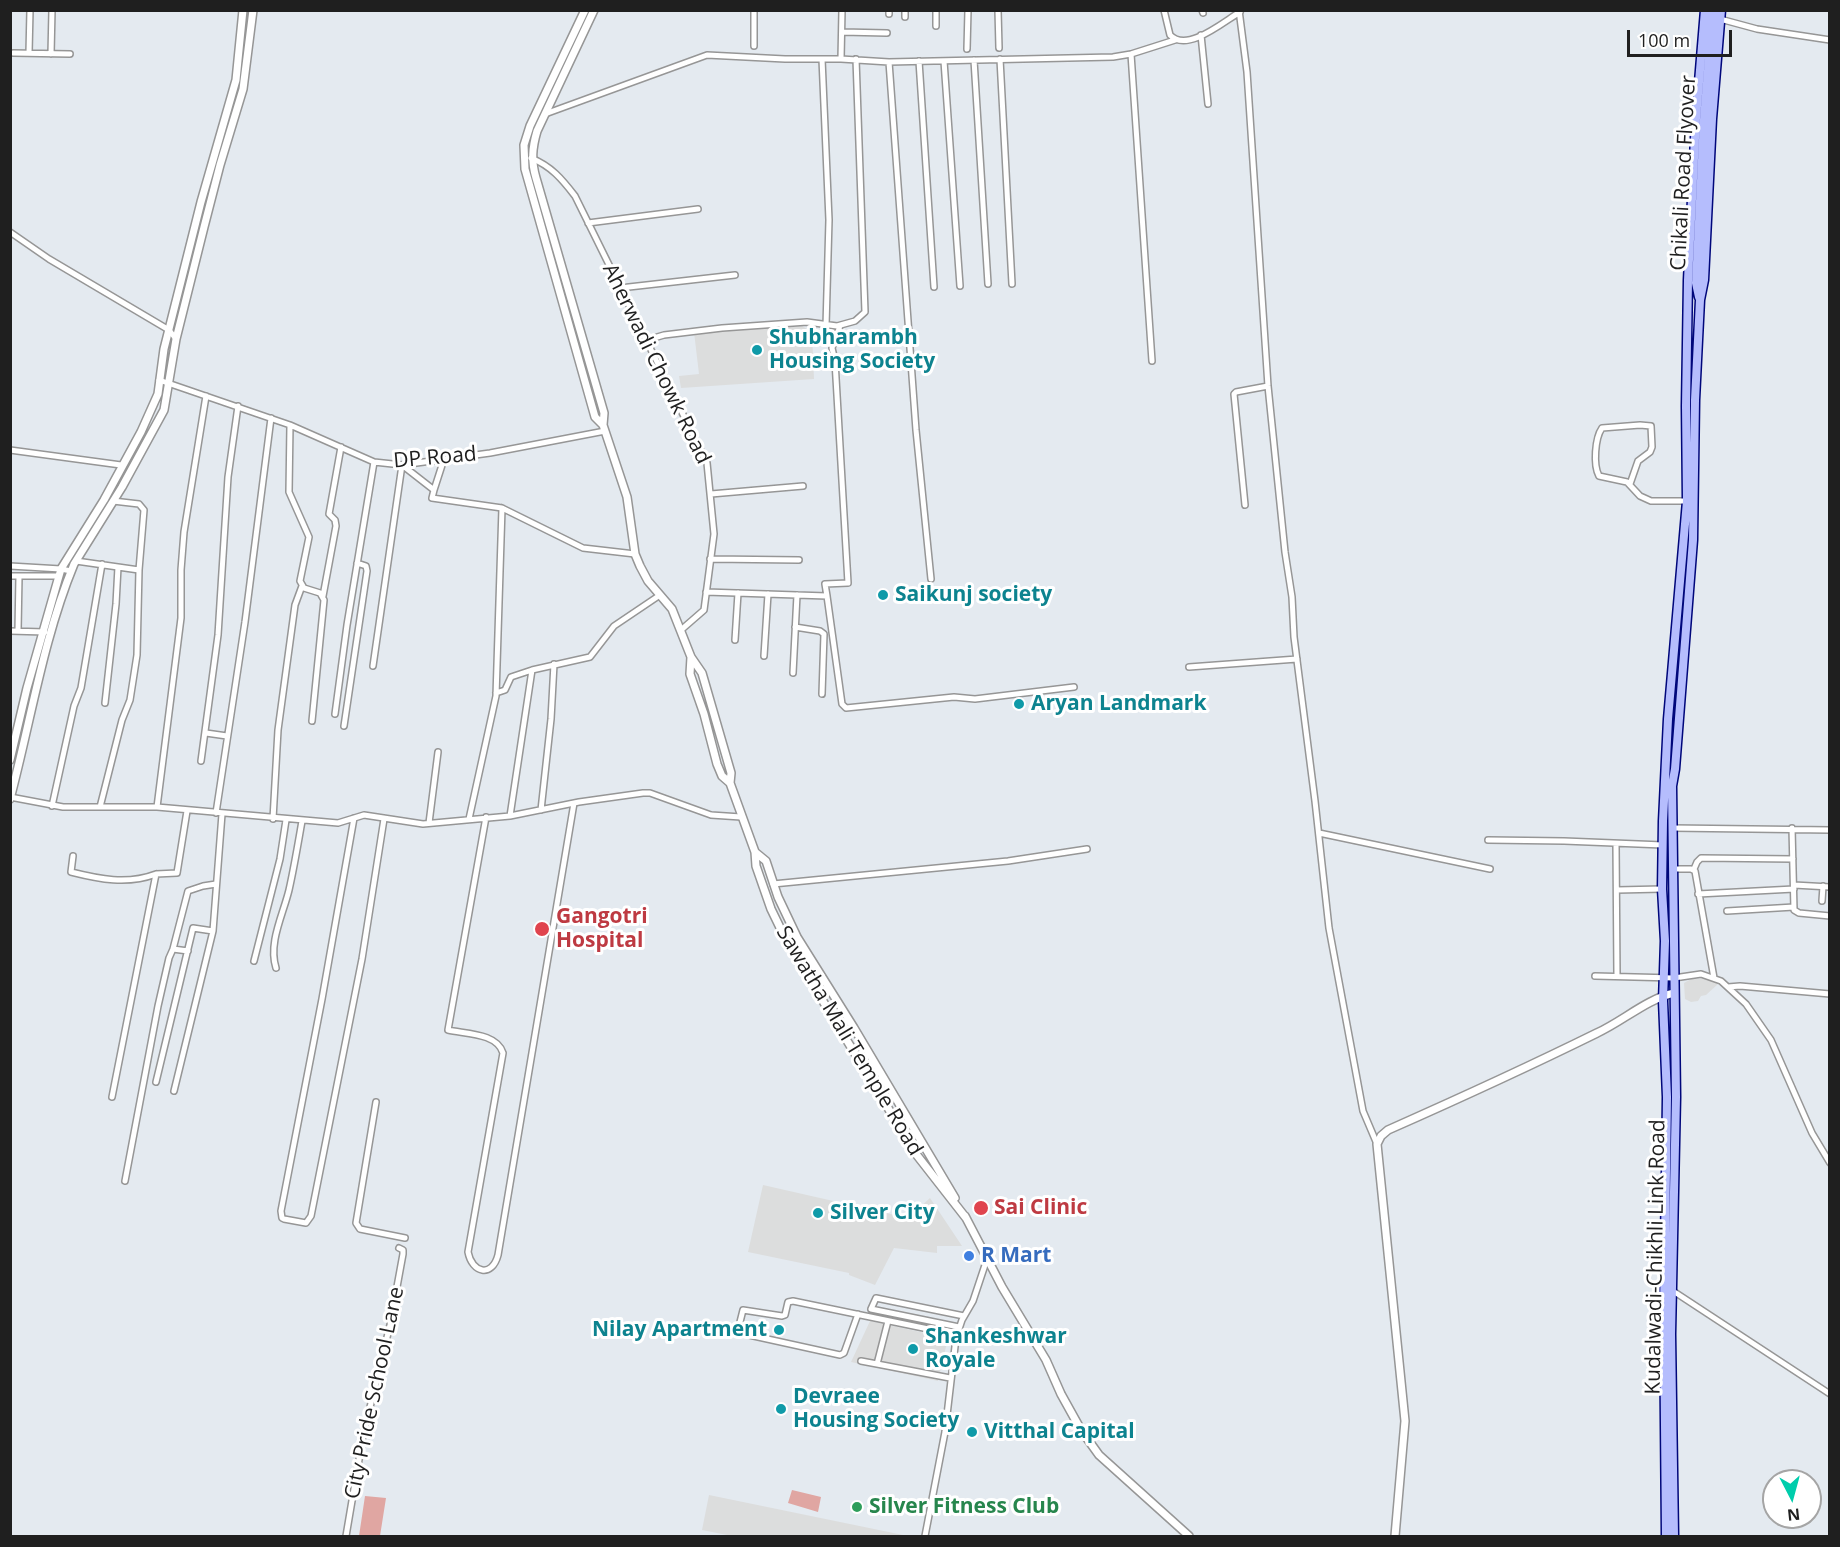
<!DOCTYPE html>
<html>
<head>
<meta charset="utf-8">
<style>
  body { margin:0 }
  #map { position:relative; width:1840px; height:1547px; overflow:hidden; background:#e4eaf0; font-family:"Open Sans",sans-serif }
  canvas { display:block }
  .frame { position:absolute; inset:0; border:12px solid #1f1f1f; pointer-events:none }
  .north { position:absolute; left:1762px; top:1469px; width:60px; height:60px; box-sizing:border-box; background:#fff; border:2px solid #a5a5a5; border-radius:50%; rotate:174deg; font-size:16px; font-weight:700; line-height:24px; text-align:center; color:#1f1f1f }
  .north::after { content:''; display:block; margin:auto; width:21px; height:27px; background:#00cdac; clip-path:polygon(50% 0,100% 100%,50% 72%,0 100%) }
  .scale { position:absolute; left:1627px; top:30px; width:105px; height:27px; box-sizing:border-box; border:3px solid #1f1f1f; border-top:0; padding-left:8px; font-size:18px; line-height:21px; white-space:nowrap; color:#1f1f1f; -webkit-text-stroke:4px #fff; paint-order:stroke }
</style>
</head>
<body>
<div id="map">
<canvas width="1840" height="1547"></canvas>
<div class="frame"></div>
<div class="north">N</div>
<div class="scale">100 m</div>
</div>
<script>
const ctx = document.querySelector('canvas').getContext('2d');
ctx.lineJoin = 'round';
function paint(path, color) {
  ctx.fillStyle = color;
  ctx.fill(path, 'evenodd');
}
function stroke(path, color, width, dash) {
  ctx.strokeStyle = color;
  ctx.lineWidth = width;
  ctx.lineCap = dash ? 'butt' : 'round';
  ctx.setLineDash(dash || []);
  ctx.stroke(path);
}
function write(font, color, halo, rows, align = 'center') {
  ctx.font = font + ' "Open Sans",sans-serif';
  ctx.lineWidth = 6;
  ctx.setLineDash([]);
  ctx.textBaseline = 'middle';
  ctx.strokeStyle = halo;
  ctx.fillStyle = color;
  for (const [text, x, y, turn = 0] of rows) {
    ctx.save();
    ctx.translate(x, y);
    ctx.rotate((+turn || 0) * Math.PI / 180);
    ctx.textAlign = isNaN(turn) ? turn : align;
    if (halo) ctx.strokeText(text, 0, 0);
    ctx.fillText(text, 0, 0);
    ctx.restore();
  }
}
paint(new Path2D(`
  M 802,326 L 812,332 L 814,379 L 681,388 L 679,376 L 699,374 L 694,332 Z
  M 1705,978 L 1716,981 L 1718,984 L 1706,995 L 1701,996 L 1698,1001 L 1691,1002 L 1685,999 L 1684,983 L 1691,979 Z
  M 763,1185 L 908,1218 L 930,1198 L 962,1246 L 937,1246 L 937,1253 L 894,1248 L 875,1285 L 849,1275 L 849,1273 L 748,1252 Z
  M 870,1321 L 948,1338 L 938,1381 L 851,1362 Z
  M 709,1495 L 908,1536 L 732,1536 L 702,1530 Z`), '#dcdddd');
paint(new Path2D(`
  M 792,1490 L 821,1497 L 818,1512 L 788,1503 Z
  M 365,1496 L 386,1498 L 380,1536 L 359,1536 Z`), '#e0a6a2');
const minor = new Path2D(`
  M 842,10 L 841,59 L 889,62 L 1113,57 L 1131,54 L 1175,40
  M 936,10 L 936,26
  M 998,10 L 999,48
  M 1164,10 L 1170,35 C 1187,53 1223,22 1240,12
  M 1202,10 L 1203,13
  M 1239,10 L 1247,72 L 1268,386 L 1285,552 L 1292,597 L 1294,637 L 1315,801 L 1329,928 L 1363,1111 L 1377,1144
  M 889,14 L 889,10
  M 905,17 L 905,10
  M 1720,19 L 1757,29 L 1830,40
  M 842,32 L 887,33
  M 1201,35 L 1208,104
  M 754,46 L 754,10
  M 967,49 L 968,10
  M 13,53 L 70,54
  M 29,53 L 30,10
  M 51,54 L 52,10
  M 1131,54 L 1152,361
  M 822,59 L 829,220 L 826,326
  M 1000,59 L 1012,284
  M 974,60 L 988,284
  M 919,61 L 934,287
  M 944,61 L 960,286
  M 889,62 L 916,430 L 931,579
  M 545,114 L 707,55 L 785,59 L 841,59
  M 531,158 C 551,166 562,179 575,196 L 707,463 L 714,534 L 704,610 L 681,630
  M 588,223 L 698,209
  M 10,232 L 49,259 L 169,330 L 176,339
  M 620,288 L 735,275
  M 647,340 L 664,335 L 722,328 L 807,322 L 837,326 L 855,321 L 865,312 L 856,59
  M 159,380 L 290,425 L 374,462 L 402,465 L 490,453 L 605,431
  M 290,425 L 289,492 L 309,537 L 300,581 L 304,588 L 320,593 L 324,600 L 312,721
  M 10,450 L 121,465
  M 402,465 L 434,490 L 432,498 L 502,508 L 496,696 L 469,819
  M 1630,484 L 1638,461 L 1650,452 L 1652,447 L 1651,426 L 1640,425 L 1602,428 C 1595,438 1593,465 1599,476 L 1627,482 L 1640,496 L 1651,501 L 1688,501
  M 434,490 L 444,459
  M 711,494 L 803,486
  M 1245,505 L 1234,394 L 1236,392 L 1268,386
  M 502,508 L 583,548 L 635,554
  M 710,559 L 799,560
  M 76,561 L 139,570
  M 10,566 L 61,569 L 71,571
  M 10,576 L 59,576
  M 706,592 L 827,596 L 825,584 L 848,583 L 835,361 L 832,348 L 840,326
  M 323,596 L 336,526 L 335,520 L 329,514 L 341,447
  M 827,596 L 842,704 L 846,708 L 954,697 L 975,699 L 1074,687
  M 795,627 L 820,631 L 824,634 L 822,694
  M 10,631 L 45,632
  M 18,631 L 19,576
  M 735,640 L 738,593
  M 764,656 L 768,594
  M 373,666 L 402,465
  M 1189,667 L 1297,659
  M 793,673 L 797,595
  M 496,693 L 505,690 L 511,677 L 532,670
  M 105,703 L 116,604 L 118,567
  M 335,714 L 347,625 L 374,462
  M 344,726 L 367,571 L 366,566 L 357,563
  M 206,733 L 227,736
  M 201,761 L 218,635 L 228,477 L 238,406
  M 10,797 L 63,807 L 157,807 L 338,823 L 364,815 L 423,824 L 510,816 L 579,802 L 643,793 L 650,793 L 711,815 L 741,817
  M 52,806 L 74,706 L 81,688 L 102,564
  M 100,807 L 122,720 L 130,700 L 137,655 L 139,570 L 144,510 L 139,504 L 113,501
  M 157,807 L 181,618 L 181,570 L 184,532 L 206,396
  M 541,810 L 551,719 L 554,664
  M 216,813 L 245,622 L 271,418
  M 510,816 L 532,670 L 590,657 L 614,626 L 660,595
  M 486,817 L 448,1030 C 466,1034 497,1033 503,1053 L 468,1252 C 472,1273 492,1278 498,1255 L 574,803
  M 354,818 L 322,999 L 281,1211 L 282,1218 L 284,1219 L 306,1223 L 311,1216 L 362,959 L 384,819
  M 273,819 L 278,730 L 295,605 L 302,586
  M 429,823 L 438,752
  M 1672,828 L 1830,830
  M 1792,828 L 1794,910 L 1799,913 L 1830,916
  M 1319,833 L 1490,869
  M 1488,840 L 1564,841 L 1663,845
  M 1616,844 L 1617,976
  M 73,856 L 71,872 C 99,879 127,885 156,874
  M 1673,869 L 1691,869 L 1695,871 L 1714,978
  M 1694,869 L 1697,862 L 1701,858 L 1793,859
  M 773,884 L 1008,861 L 1087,849
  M 1794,885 L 1830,887
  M 1617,890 L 1662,889
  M 1698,894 L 1794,889
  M 1822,901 L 1823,886
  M 1727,911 L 1794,907
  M 213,931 L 222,814
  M 173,949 L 188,891 L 203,886 L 216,884
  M 254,961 L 280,859 L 286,820
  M 276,968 C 268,943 283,915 289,890 C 294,868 298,844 302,821
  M 1595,976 L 1674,978 L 1701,974 L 1721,981 L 1746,1004 L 1771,1040 L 1812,1133 L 1830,1163
  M 1728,987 L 1740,986 L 1830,994
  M 156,1082 L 193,928 L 213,931 L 174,1091
  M 112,1097 L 156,874 L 177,873 L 187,811
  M 376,1102 L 356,1223 L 360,1229 L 405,1238
  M 125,1181 L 158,1006 L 169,958 L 173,949 L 188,951
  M 1673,1291 L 1830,1394
  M 858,1314 L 844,1353 L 840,1355 L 740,1333 L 738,1330 L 743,1310 L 782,1316 L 785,1315 L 788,1302 L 793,1301 L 938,1331 L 956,1338
  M 888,1321 L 877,1364 L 950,1378
  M 959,1327 L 871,1309 L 876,1298 L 964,1316
  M 938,1331 L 943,1330 L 958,1333
  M 861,1361 L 877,1364
  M 346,1536 L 363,1436 L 390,1325 L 403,1254 L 403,1250 L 399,1248
  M 925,1536 L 945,1432 L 956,1338 L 962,1320 L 973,1301 L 987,1259`);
const tertiary = new Path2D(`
  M 585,10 L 530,126 L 524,145 L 525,169 L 595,417 L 603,425 L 627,497 L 635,554 L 640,566 L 648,581 L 672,609 L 691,657 L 702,673 L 731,773 L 730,783 L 755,852 L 756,866 L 771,909 L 787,942 L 916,1154 L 966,1218
  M 594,10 L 537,131 C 532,148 531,161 536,178 L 604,413 L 603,425
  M 691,657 L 690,674 L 704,714 L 717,764 L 722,776 L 730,783
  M 10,760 L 27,688 L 61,569 L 104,500 L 141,432 L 158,394 L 164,349 L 201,202 L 236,80 L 243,10
  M 10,799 C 31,720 43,639 74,564 L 122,487 L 164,410 L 176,339 L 204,227 L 220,165 L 243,89 L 253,10
  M 755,852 L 766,861 L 778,897 L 797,937 L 854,1028 L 955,1198
  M 965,1216 L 1002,1287 L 1046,1360 L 1061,1394 L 1081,1430 L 1099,1455 L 1189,1536
  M 1395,1536 L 1405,1421 L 1377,1144 L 1381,1136 L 1388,1130 C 1458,1099 1528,1067 1597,1033 C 1623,1021 1647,999 1674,993`);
const secondary = new Path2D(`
  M 1699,297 L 1696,283 L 1704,119 L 1713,10
  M 1666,1536 L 1664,1314 L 1667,1097 L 1663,1001 L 1665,941 L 1662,889 L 1663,821 L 1668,719 L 1687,501 L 1686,406 L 1688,280 L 1696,118 L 1705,10
  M 1674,1536 L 1671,1334 L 1676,1097 L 1672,786 L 1675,769 L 1693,540 L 1695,400 L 1700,300 L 1704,280 L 1712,119 L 1721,10`);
stroke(minor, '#969696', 8);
stroke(tertiary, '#969696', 10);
stroke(secondary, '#00077b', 11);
stroke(minor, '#fff', 5);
stroke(tertiary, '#fff', 7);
stroke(secondary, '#b5bdfd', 8);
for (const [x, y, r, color] of [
  [757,350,6,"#0f9aa8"],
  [883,595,6,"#0f9aa8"],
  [1019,704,6,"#0f9aa8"],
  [542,929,8,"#e0444e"],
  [981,1208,8,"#e0444e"],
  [818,1213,6,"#0f9aa8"],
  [969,1256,6,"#3f7fe0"],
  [779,1330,6,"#0f9aa8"],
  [913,1349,6,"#0f9aa8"],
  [781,1409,6,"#0f9aa8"],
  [972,1432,6,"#0f9aa8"],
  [857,1507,6,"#2e9e5b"]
]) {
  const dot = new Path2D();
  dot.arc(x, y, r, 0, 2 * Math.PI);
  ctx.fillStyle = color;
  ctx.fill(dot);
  stroke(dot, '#fff', 2);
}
write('21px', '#1f1f1f', '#fff', [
  ["Chikali Road Flyover",1684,173,-87],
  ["Aherwadi Chowk Road",656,364,64],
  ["DP Road",435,458,-5],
  ["Sawatha Mali Temple Road",849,1041,59],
  ["Kudalwadi-Chikhli Link Road",1656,1257,-89],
  ["City Pride School Lane",375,1393,-78]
]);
write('bold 21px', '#0d838f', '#fff', [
  ["Shubharambh",769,338],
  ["Housing Society",769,362],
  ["Saikunj society",895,595],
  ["Aryan Landmark",1031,704],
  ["Silver City",830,1213],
  ["Nilay Apartment",767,1330,"right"],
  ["Shankeshwar",925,1337],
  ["Royale",925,1361],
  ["Devraee",793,1397],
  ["Housing Society",793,1421],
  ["Vitthal Capital",984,1432]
], 'left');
write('bold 21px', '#be3a42', '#fff', [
  ["Gangotri",556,917],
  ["Hospital",556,941],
  ["Sai Clinic",994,1208]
], 'left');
write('bold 21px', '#366cbe', '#fff', [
  ["R Mart",981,1256]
], 'left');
write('bold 21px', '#27864d', '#fff', [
  ["Silver Fitness Club",869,1507]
], 'left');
</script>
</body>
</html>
